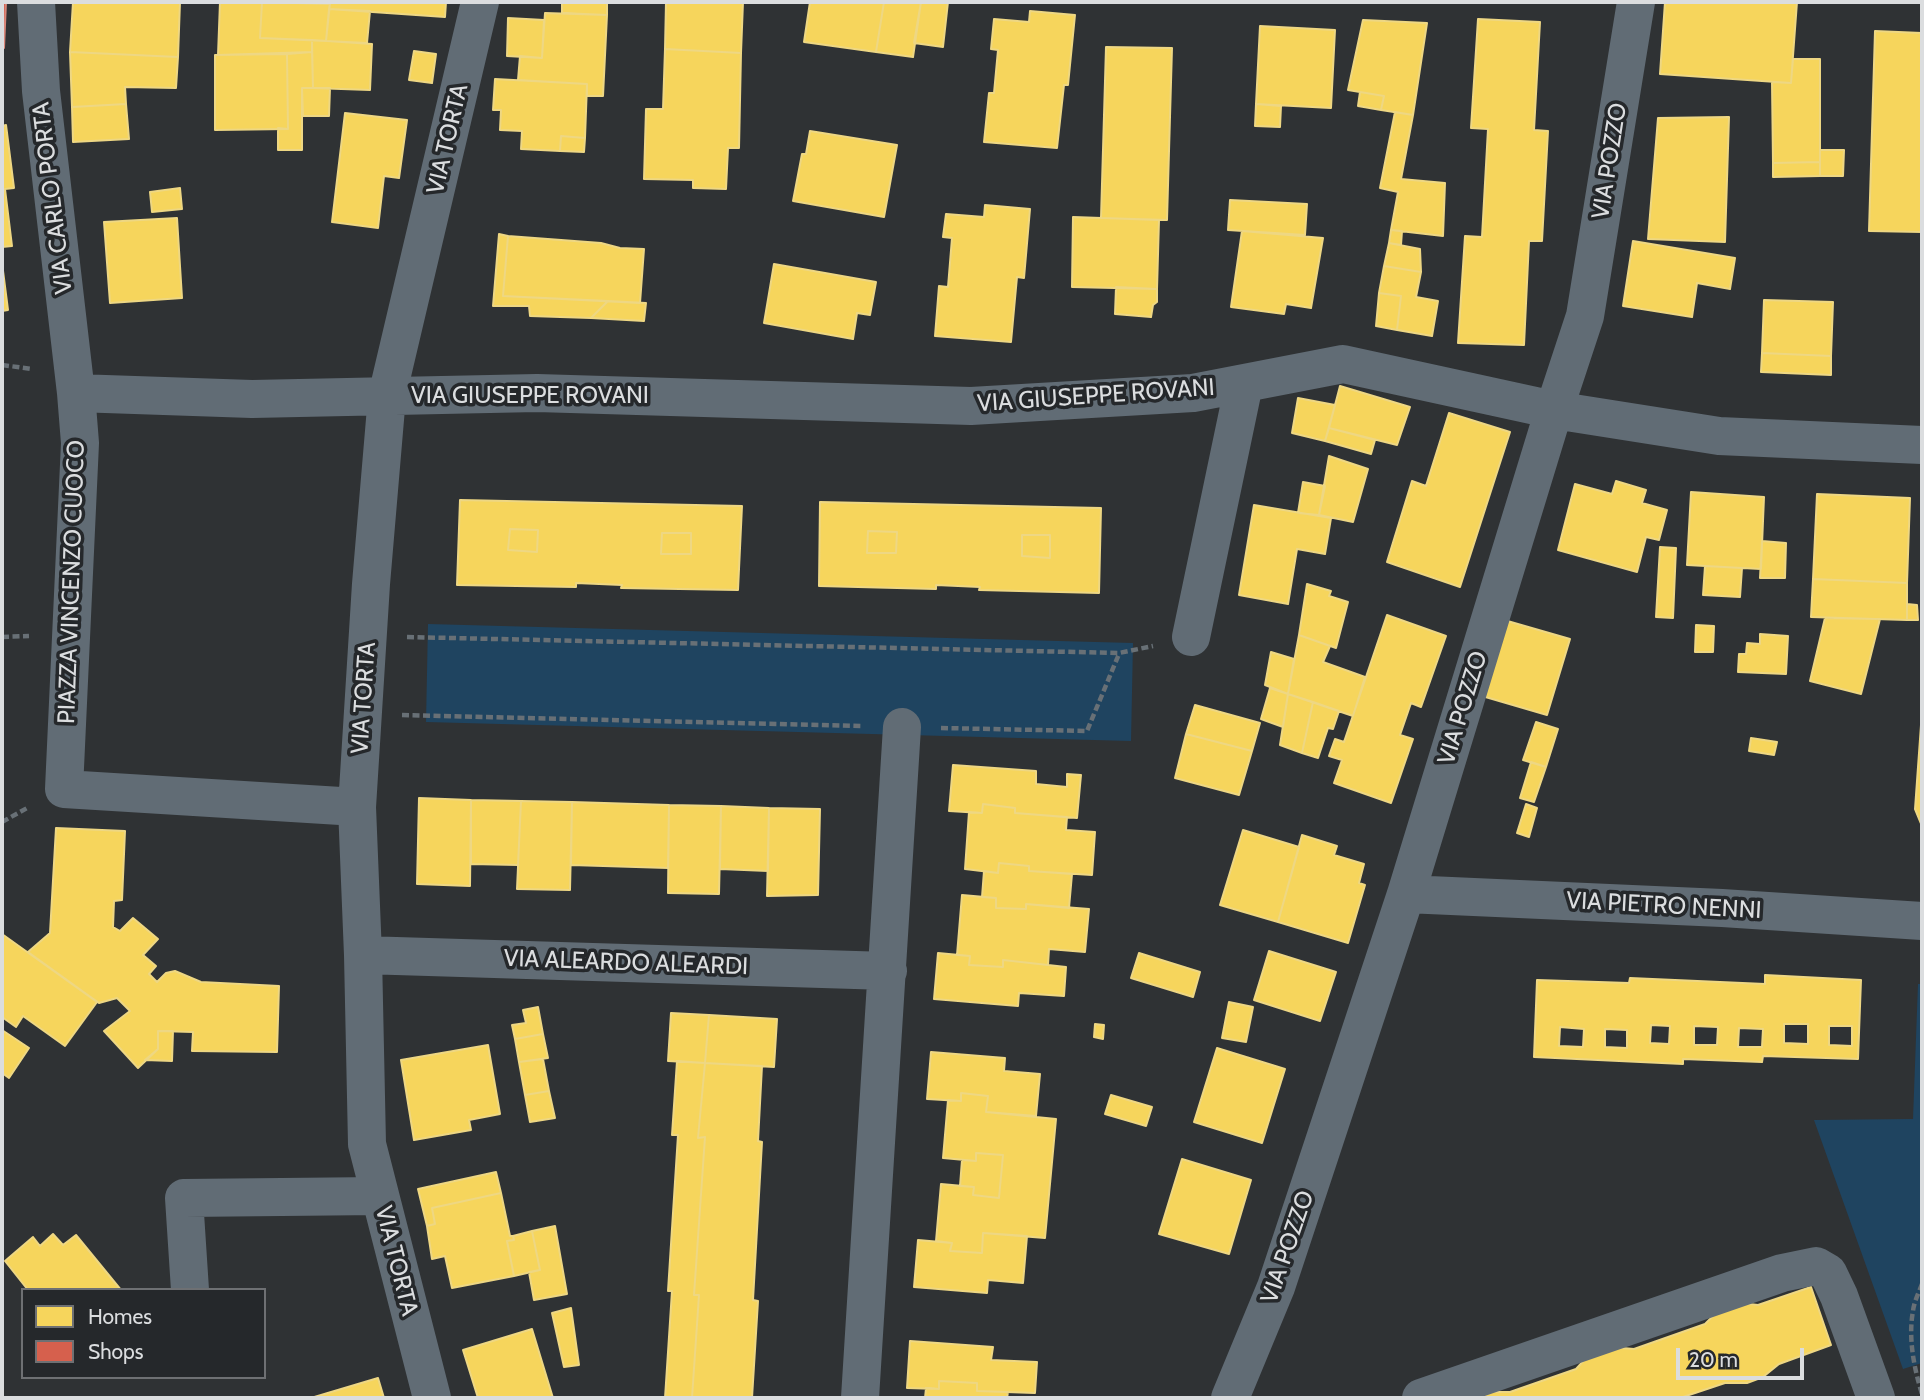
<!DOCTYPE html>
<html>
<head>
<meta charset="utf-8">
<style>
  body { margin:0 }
  #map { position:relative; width:1924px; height:1400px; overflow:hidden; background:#2f3234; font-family:Cabin,sans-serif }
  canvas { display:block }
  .frame { position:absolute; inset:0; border:4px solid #dbdddf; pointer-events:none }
  .legend { position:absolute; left:21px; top:1288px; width:245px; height:91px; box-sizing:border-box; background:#25282b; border:2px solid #6e7073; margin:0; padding:9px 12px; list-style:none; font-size:21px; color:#dbdddf }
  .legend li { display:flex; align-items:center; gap:14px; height:35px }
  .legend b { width:35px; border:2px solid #6e7073 }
  .scale { position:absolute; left:1676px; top:1348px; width:128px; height:32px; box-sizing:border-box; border:4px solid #dbdddf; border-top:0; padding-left:9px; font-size:21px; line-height:24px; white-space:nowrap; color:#dbdddf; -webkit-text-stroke:5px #25282b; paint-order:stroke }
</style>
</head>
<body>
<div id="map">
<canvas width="1924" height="1400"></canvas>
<div class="frame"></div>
<ul class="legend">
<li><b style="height:19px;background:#f6d55c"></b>Homes</li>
<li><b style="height:19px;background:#d6604d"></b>Shops</li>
</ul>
<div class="scale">20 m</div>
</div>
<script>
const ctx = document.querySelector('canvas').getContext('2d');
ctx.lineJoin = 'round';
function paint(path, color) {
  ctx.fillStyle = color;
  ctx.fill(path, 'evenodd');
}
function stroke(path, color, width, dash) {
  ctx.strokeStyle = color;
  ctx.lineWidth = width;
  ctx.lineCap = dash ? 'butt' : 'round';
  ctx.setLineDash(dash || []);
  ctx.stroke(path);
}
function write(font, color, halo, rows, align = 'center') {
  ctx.font = font + ' Cabin,sans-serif';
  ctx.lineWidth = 7;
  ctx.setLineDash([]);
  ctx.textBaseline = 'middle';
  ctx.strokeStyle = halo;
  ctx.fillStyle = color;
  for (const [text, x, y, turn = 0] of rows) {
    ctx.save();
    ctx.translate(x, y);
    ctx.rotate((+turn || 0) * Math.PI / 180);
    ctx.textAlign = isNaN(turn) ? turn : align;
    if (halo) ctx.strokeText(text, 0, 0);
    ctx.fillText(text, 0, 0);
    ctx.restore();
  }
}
paint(new Path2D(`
  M 428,624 L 1133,643 L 1131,741 L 426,722 Z
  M 1918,984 L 1922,984 L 1922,1363 L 1903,1369 L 1814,1120 L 1913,1119 Z`), '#1f4460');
const homes = new Path2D(`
  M 73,2 L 180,2 L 178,57 L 70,52 Z
  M 220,2 L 262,2 L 260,38 L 312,40 L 312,52 L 218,55 Z
  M 262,2 L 330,4 L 326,41 L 260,38 Z
  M 275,2 L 446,2 L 445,17 L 329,9 L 330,4 Z
  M 562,2 L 607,3 L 607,15 L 562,13 Z
  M 666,2 L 743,2 L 741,53 L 665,49 Z
  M 810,2 L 884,2 L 876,52 L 804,42 Z
  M 884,2 L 921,2 L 913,57 L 876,52 Z
  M 921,2 L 948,2 L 943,47 L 914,43 Z
  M 1665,2 L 1797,2 L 1791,83 L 1660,74 Z
  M 329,9 L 370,11 L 367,43 L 326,41 Z
  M 1030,11 L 1075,15 L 1068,85 L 1064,85 L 1057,148 L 984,142 L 989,93 L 994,93 L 998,50 L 991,49 L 994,19 L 1029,22 Z
  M 545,13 L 607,15 L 603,96 L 587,96 L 587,84 L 518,80 L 520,56 L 542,58 Z
  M 508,18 L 544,20 L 542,58 L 507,56 Z
  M 1478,19 L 1540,22 L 1534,130 L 1548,131 L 1542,241 L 1529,241 L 1524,345 L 1458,343 L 1465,236 L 1482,237 L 1488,129 L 1471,128 Z
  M 1363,20 L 1427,23 L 1413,115 L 1381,110 L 1384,96 L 1348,90 Z
  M 1260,26 L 1335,30 L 1331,108 L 1256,104 Z
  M 1875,31 L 1922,33 L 1922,232 L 1869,231 Z
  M 312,40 L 372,44 L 370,90 L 313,88 Z
  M 1106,47 L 1172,48 L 1167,220 L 1101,218 Z
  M 665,49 L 741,53 L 739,148 L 728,148 L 726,189 L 693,188 L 693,180 L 644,179 L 646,109 L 663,109 Z
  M 414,51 L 436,54 L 432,83 L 409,80 Z
  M 70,52 L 178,57 L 176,88 L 125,87 L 126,104 L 72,107 Z
  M 312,52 L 313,88 L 302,88 L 302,150 L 278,150 L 278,128 L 288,129 L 287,54 Z
  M 287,54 L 288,129 L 215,130 L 215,55 Z
  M 1793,59 L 1820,59 L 1820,162 L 1773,163 L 1772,82 L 1791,83 Z
  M 495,79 L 587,84 L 585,138 L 561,136 L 560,151 L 521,149 L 522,131 L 500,130 L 501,110 L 493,110 Z
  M 302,88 L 330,88 L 329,116 L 303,116 Z
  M 1360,92 L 1384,96 L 1381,110 L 1358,106 Z
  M 126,104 L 129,139 L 73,142 L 72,107 Z
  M 1256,104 L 1281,106 L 1280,127 L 1255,126 Z
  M 1395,112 L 1413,115 L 1401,179 L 1445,183 L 1443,236 L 1391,230 L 1398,192 L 1380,188 Z
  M 345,113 L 407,120 L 399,178 L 384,176 L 378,228 L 332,222 Z
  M 1729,117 L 1725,242 L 1648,239 L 1658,118 Z
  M 6,125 L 14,188 L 5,189 L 12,246 L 2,247 L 2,126 Z
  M 810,131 L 897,145 L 884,217 L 793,201 L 802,154 L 806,154 Z
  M 561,136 L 585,138 L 584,152 L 560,151 Z
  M 1820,150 L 1844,150 L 1843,176 L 1820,176 Z
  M 1820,162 L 1820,176 L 1773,177 L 1773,163 Z
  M 180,188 L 182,209 L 152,212 L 150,192 Z
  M 1230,200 L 1307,204 L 1305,235 L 1228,230 Z
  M 985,205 L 1030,209 L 1024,278 L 1017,277 L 1011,342 L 935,336 L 939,286 L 948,287 L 952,238 L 943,237 L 946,214 L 984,217 Z
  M 1073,217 L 1159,220 L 1157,289 L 1072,287 Z
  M 177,218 L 182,298 L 110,303 L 104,222 Z
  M 1391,230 L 1402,231 L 1401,245 L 1389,243 Z
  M 1242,231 L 1323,238 L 1311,308 L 1286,304 L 1284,314 L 1231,307 Z
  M 499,234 L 508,236 L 503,296 L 608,301 L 591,318 L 530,316 L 529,306 L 493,306 Z
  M 508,236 L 601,243 L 620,248 L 644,249 L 640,303 L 503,296 Z
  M 1633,241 L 1735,258 L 1730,289 L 1697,283 L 1692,317 L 1623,306 Z
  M 1389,243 L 1420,249 L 1421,272 L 1384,266 Z
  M 2,263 L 8,310 L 2,311 Z
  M 774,264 L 876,282 L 870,315 L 857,313 L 853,339 L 764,323 Z
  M 1384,266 L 1421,272 L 1416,297 L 1438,301 L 1432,336 L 1397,330 L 1401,296 L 1379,293 Z
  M 1116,287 L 1157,289 L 1157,302 L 1153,305 L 1151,317 L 1115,314 Z
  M 1379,293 L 1401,296 L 1397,330 L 1376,326 Z
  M 1764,300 L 1833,302 L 1831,356 L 1762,353 Z
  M 608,301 L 646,303 L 644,321 L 591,318 Z
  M 1762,353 L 1831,356 L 1831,375 L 1761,372 Z
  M 1340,386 L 1410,407 L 1397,445 L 1329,428 Z
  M 1298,398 L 1335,405 L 1325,441 L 1292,433 Z
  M 1449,413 L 1510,432 L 1460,587 L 1387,562 L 1412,481 L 1426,486 Z
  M 1329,428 L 1375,440 L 1371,454 L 1325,441 Z
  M 1329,456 L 1368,469 L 1353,522 L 1319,515 Z
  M 1616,481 L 1646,490 L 1642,503 L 1667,510 L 1659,540 L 1646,537 L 1637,572 L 1558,550 L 1575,484 L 1612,494 Z
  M 1303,482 L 1325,486 L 1319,515 L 1298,513 Z
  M 1691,492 L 1764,497 L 1761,569 L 1687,565 Z
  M 1817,494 L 1910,498 L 1907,583 L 1813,579 Z
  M 460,500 L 742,506 L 738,590 L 621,588 L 622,585 L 576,583 L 576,587 L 457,585 ZM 510,529 L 538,530 L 537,552 L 508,550 ZM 662,533 L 691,533 L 691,554 L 661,554 Z
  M 820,502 L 1101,508 L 1099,593 L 979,590 L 980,587 L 936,585 L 936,589 L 819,586 ZM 868,531 L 897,532 L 896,553 L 867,553 ZM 1022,535 L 1050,535 L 1050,558 L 1022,556 Z
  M 1254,505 L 1331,518 L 1325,554 L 1297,549 L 1288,604 L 1239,595 Z
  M 510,529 L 538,530 L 537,552 L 508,550 Z
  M 868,531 L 897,532 L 896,553 L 867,553 Z
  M 662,533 L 691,533 L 691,554 L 661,554 Z
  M 1022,535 L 1050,535 L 1050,558 L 1022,556 Z
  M 1762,541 L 1786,543 L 1785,578 L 1760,578 Z
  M 1660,547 L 1676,548 L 1673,618 L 1656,617 Z
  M 1705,566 L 1742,568 L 1740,597 L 1703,595 Z
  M 1813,579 L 1907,583 L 1907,620 L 1811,617 Z
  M 1307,584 L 1331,591 L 1329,596 L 1348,602 L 1336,648 L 1299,635 Z
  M 1907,604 L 1917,605 L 1918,620 L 1907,620 Z
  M 1387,615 L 1446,636 L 1421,707 L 1411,703 L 1400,735 L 1413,739 L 1391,803 L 1334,783 L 1342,760 L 1329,756 L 1335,739 L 1344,742 Z
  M 1825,618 L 1880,619 L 1861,694 L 1810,681 Z
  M 1504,620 L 1570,639 L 1547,715 L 1482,696 Z
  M 1696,625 L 1714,626 L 1713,652 L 1695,652 Z
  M 1760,634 L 1788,636 L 1786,674 L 1738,672 L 1739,654 L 1746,654 L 1747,643 L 1760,644 Z
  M 1299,635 L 1330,646 L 1323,662 L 1365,677 L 1353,716 L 1288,694 Z
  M 1271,652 L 1294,659 L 1288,694 L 1265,685 Z
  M 1270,688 L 1288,694 L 1283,727 L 1261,719 Z
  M 1288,694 L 1313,702 L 1302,753 L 1280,745 Z
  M 1313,702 L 1339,711 L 1333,729 L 1328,728 L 1318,758 L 1302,753 Z
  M 1195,705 L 1260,723 L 1252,751 L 1186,734 Z
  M 1922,711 L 1922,826 L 1915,809 Z
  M 1536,722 L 1558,729 L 1546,767 L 1523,760 Z
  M 1186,734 L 1252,751 L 1239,795 L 1175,778 Z
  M 1751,738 L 1777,742 L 1774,755 L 1749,751 Z
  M 1531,762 L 1546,767 L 1534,802 L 1520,798 Z
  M 953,765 L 1036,771 L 1036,784 L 1067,787 L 1067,774 L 1081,775 L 1077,818 L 1015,813 L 1015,808 L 983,804 L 982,813 L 949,811 Z
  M 419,798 L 471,800 L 470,886 L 417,884 Z
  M 471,800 L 521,801 L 518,865 L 471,864 Z
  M 521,801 L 572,802 L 570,890 L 517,889 Z
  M 572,802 L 669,805 L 668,868 L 571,865 Z
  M 983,804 L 1015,808 L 1015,813 L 1067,817 L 1066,830 L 1095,832 L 1092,875 L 1029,871 L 1029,866 L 999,863 L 998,873 L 965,869 L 969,812 L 982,813 Z
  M 1526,804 L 1537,808 L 1529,837 L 1517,833 Z
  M 669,805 L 721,806 L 719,894 L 668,893 Z
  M 721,806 L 769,808 L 768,871 L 720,869 Z
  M 769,808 L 820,809 L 818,895 L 767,896 Z
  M 56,828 L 125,831 L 122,900 L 114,901 L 113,927 L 120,931 L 133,918 L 158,939 L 143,955 L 156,966 L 149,974 L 157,982 L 166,973 L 175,971 L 201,982 L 279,986 L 277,1052 L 192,1051 L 193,1032 L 158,1031 L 158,1049 L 138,1068 L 104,1031 L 130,1011 L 117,998 L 99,1003 L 28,952 L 50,933 Z
  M 1243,830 L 1299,847 L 1278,922 L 1220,905 Z
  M 1302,835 L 1337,846 L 1334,855 L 1364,864 L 1359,883 L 1365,885 L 1348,943 L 1278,922 Z
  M 999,863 L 1029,866 L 1029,871 L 1072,874 L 1069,908 L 1026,904 L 1026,909 L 996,908 L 996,898 L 982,897 L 984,871 L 998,873 Z
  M 962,895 L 996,898 L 996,908 L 1026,909 L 1026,904 L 1089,909 L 1085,952 L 1049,949 L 1048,965 L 1003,960 L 1003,967 L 969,965 L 970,956 L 957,955 Z
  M 2,934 L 97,1002 L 65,1046 L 23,1016 L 16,1027 L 2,1017 Z
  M 1269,951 L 1336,972 L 1320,1021 L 1254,1000 Z
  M 938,953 L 970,956 L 969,965 L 1003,967 L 1003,960 L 1066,967 L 1064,996 L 1019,993 L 1018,1006 L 934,999 Z
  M 1139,953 L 1200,972 L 1193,997 L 1131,978 Z
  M 1765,975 L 1861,980 L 1858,1059 L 1763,1056 L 1762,1062 L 1683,1059 L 1683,1064 L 1534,1057 L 1537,980 L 1629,983 L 1630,978 L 1765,984 ZM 1784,1024 L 1808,1024 L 1808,1044 L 1784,1043 ZM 1651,1025 L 1670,1026 L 1669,1044 L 1650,1043 ZM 1694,1026 L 1718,1027 L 1717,1045 L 1694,1045 ZM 1829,1026 L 1852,1026 L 1852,1046 L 1829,1045 ZM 1560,1027 L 1584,1029 L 1583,1047 L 1559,1046 ZM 1739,1028 L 1763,1029 L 1762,1047 L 1738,1047 ZM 1605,1029 L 1627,1030 L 1627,1048 L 1605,1047 Z
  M 1229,1002 L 1253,1007 L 1246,1042 L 1222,1038 Z
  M 538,1007 L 543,1034 L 515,1039 L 512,1025 L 526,1023 L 523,1010 Z
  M 671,1013 L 709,1015 L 705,1063 L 668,1061 Z
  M 709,1015 L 777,1019 L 774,1067 L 705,1063 Z
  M 1095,1024 L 1104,1025 L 1103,1039 L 1094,1037 Z
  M 2,1030 L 29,1048 L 9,1078 L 2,1073 Z
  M 158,1031 L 173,1031 L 172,1061 L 145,1060 L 158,1049 Z
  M 543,1034 L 548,1058 L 519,1062 L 515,1039 Z
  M 488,1045 L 500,1114 L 469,1120 L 471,1130 L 414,1140 L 401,1060 Z
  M 1217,1048 L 1285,1069 L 1262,1143 L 1194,1122 Z
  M 931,1052 L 1005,1058 L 1004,1071 L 1040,1074 L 1036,1116 L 986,1112 L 988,1096 L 961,1093 L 961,1101 L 927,1099 Z
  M 543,1059 L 549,1091 L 525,1095 L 519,1062 Z
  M 677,1061 L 705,1063 L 698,1138 L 705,1137 L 694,1295 L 699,1295 L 692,1398 L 665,1398 L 672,1291 L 668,1291 L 678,1135 L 672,1135 Z
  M 705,1063 L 762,1066 L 758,1141 L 762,1142 L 753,1300 L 758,1301 L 752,1398 L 692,1398 L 699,1295 L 694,1295 L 705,1137 L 698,1138 Z
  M 549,1091 L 555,1118 L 530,1122 L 525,1095 Z
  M 961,1093 L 988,1096 L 986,1112 L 1056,1119 L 1045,1238 L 983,1233 L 982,1253 L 950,1251 L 952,1243 L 936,1241 L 941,1184 L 974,1187 L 973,1195 L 999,1198 L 1003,1155 L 976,1153 L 976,1161 L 943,1158 L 948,1100 L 961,1101 Z
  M 1111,1095 L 1152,1107 L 1146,1126 L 1105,1114 Z
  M 976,1153 L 1003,1155 L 999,1198 L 973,1195 L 974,1187 L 960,1186 L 962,1160 L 976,1161 Z
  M 1182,1159 L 1251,1180 L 1229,1254 L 1159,1234 Z
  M 496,1172 L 501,1193 L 432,1208 L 435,1224 L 427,1226 L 418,1189 Z
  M 501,1193 L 510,1236 L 513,1236 L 514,1240 L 507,1241 L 514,1276 L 452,1288 L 445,1256 L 432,1259 L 427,1226 L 435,1224 L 432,1208 Z
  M 555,1226 L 567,1294 L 534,1300 L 529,1272 L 540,1270 L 532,1231 Z
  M 532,1231 L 540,1270 L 514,1276 L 507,1241 L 514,1240 L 513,1236 Z
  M 983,1233 L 1027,1236 L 1023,1283 L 988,1280 L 987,1293 L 914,1287 L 918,1240 L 952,1243 L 950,1251 L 982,1253 Z
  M 53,1234 L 63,1245 L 76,1235 L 121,1290 L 28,1290 L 5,1261 L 33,1237 L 40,1246 Z
  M 1811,1287 L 1831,1345 L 1779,1364 L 1763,1377 L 1747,1383 L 1725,1383 L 1680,1398 L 1469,1398 L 1486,1392 L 1510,1392 L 1576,1369 L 1587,1357 L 1610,1347 L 1634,1349 L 1705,1324 L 1716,1313 L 1741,1303 L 1758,1305 Z
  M 571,1308 L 579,1365 L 564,1367 L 552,1313 Z
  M 532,1329 L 553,1398 L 478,1398 L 463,1350 Z
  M 910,1341 L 993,1347 L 991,1360 L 1037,1362 L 1035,1393 L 977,1391 L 977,1383 L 939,1381 L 939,1389 L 907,1388 Z
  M 378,1378 L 384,1398 L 311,1398 Z
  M 939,1381 L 977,1383 L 977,1391 L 1008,1392 L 1007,1398 L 925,1398 L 926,1388 L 939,1389 Z`);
paint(homes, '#f6d55c');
stroke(homes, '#eed783', 2);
const shops = new Path2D(`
  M 2,2 L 6,2 L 4,48 L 2,48 Z`);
paint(shops, '#d6604d');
stroke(shops, '#d88679', 2);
stroke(new Path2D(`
  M 2,365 L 32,369
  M 2,637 L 29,636
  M 407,637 L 1119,653 L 1153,646
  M 402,715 L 863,726
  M 941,728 L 1087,731 L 1119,654
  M 2,822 L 29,807
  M 1922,1284 C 1919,1292 1914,1302 1913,1311 C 1908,1338 1914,1368 1922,1394`), '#687076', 4.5, [7, 3.5]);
stroke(new Path2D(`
  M 36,2 L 41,91 L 76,393
  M 1191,637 L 1244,384
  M 357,807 L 64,789 L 80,443 L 76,393 L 252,399 L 537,393 L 971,406 L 1193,393 L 1343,364 L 1554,410 L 1719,436 L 1922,445
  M 1406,894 L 1722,908 L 1922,921
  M 363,955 L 888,971
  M 190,1290 L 184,1198 L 379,1196
  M 432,1398 L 367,1144 L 363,955 L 357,807 L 371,584 L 387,396 L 480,2
  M 860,1398 L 902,727
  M 1230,1398 L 1276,1287 L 1406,894 L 1554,410 L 1585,316 L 1636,2
  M 1421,1398 L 1782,1273 L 1816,1266 L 1828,1273 L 1839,1296 L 1876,1398`), '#616c75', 38);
write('24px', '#dbdddf', '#25282b', [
  ["VIA TORTA",448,139,-77],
  ["VIA POZZO",1610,161,-81],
  ["VIA CARLO PORTA",53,198,-97],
  ["VIA GIUSEPPE ROVANI",530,396],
  ["VIA GIUSEPPE ROVANI",1096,396,-4],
  ["PIAZZA VINCENZO CUOCO",72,582,-88],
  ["VIA TORTA",364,698,-86],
  ["VIA POZZO",1463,708,-73],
  ["VIA PIETRO NENNI",1664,906,3],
  ["VIA ALEARDO ALEARDI",626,963,2],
  ["VIA POZZO",1288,1247,-71],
  ["VIA TORTA",396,1261,76]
]);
</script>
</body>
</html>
